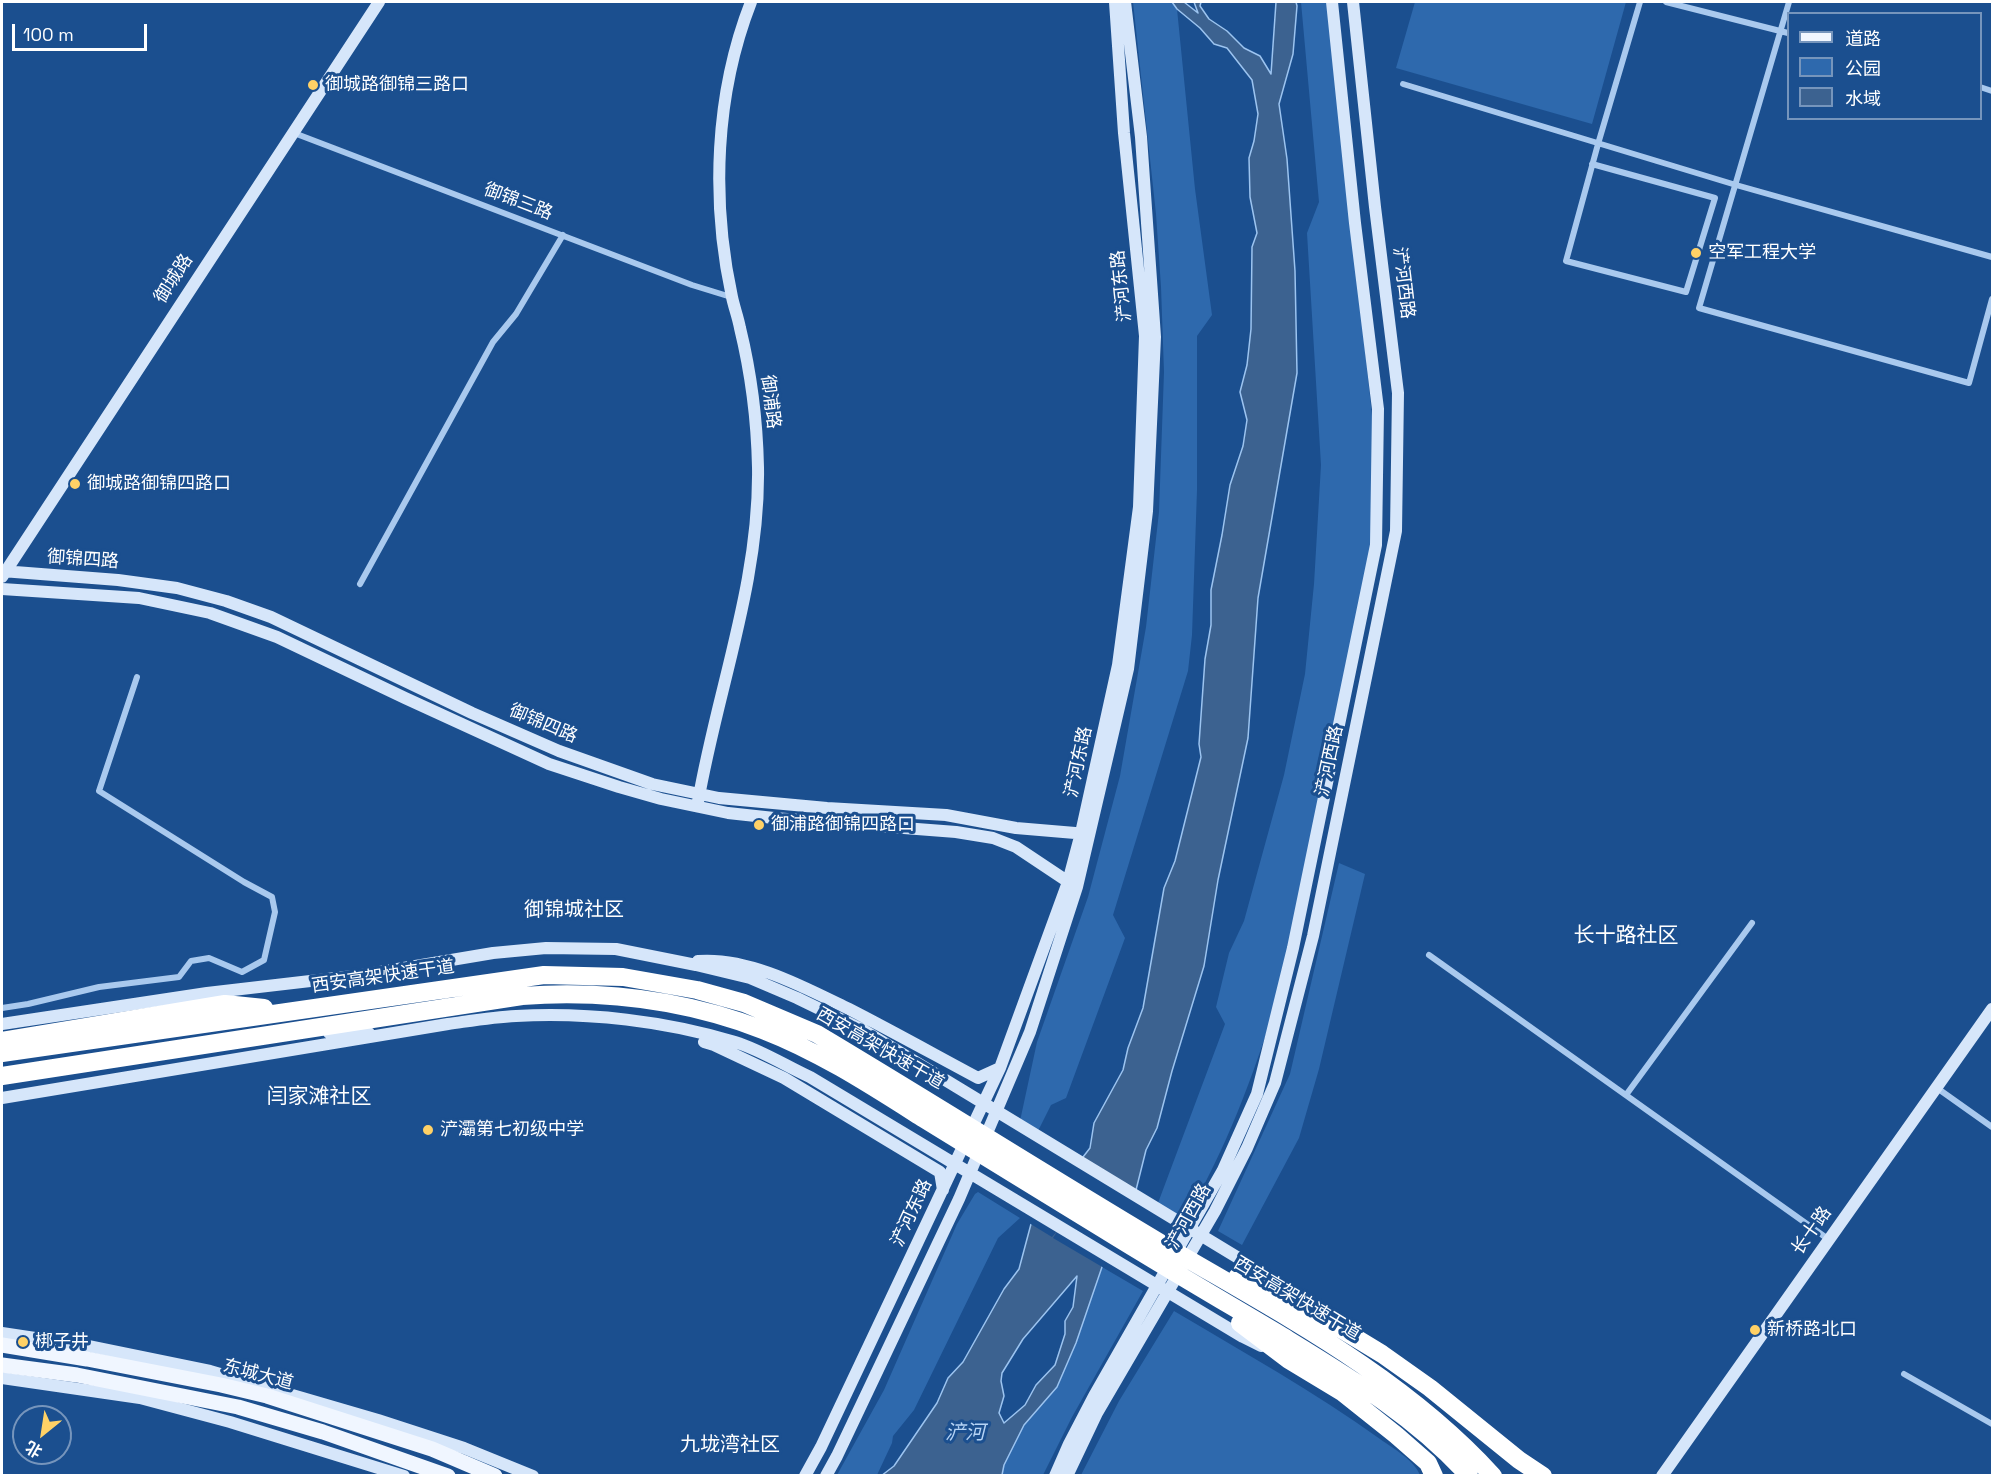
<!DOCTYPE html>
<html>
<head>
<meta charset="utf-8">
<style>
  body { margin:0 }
  #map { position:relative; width:1994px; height:1477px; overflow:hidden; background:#1b4f8f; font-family:"Space Grotesk","Noto Sans SC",sans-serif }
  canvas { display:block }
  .frame { position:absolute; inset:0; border:3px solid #fff; pointer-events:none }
  .legend { position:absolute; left:1787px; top:12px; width:195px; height:108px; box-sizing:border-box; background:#1b4f8f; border:2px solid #7695bc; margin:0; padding:8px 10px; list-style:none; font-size:18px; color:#fff }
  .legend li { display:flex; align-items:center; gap:12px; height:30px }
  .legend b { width:30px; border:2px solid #7695bc }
  .north { position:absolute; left:12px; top:1405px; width:60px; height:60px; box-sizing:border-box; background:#1b4f8f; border:2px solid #7695bc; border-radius:50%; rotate:210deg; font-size:16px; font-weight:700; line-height:24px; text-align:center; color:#fff }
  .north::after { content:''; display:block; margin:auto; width:21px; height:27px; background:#ffd166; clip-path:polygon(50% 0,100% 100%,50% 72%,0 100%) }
  .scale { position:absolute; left:12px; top:24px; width:135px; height:27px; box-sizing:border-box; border:3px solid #fff; border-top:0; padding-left:8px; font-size:18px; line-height:21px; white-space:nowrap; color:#fff; -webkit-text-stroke:4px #1b4f8f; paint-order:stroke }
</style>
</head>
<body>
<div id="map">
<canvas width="1994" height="1477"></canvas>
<div class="frame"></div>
<ul class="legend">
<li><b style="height:8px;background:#f0f6ff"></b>道路</li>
<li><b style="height:16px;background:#2e69ad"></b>公园</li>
<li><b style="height:16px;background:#3c6290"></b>水域</li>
</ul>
<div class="north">北</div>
<div class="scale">100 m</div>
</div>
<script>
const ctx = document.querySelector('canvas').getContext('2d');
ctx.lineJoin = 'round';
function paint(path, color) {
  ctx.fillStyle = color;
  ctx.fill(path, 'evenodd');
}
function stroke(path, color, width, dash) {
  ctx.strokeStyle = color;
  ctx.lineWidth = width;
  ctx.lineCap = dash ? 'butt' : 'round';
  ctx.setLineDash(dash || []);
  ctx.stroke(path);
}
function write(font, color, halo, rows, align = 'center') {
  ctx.font = font + ' "Space Grotesk","Noto Sans SC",sans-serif';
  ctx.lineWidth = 6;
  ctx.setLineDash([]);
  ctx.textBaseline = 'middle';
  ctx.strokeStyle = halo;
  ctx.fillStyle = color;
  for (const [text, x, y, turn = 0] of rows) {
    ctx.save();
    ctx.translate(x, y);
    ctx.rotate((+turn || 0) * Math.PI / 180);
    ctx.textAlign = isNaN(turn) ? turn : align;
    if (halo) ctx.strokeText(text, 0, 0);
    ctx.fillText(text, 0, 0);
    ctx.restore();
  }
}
paint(new Path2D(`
  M 1133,2 L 1172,2 L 1177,9 L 1195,189 L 1212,315 L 1197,336 L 1197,490 L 1192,635 L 1188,671 L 1113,915 L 1125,938 L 1066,1098 L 1051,1105 L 1038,1131 L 1020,1121 L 1037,1042 L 1088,897 L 1120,776 L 1146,627 L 1159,512 L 1164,372 L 1161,287 L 1156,214 Z
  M 1301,2 L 1328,2 L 1376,453 L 1375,550 L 1276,1003 C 1253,1077 1226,1149 1187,1216 L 1178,1215 L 1158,1203 L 1225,1024 L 1216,1007 L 1229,953 L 1244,921 L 1284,775 L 1305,674 L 1314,584 L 1321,465 L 1307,233 L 1319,202 Z
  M 1415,2 L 1626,2 L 1592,124 L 1396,68 Z
  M 1339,863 L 1365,874 L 1319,1069 L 1299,1138 L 1242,1245 L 1218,1231 L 1290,1074 Z
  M 978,1192 L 1020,1218 L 998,1238 L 914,1410 L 893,1436 L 892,1443 L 877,1475 L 837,1475 L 884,1390 L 957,1224 L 975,1194 Z
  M 1102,1267 L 1143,1291 L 1072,1417 L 1043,1475 L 1002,1476 L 1004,1465 L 1024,1425 L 1057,1387 L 1076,1343 Z
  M 1174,1311 C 1243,1352 1315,1392 1380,1439 C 1394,1449 1414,1460 1420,1475 L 1081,1475 L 1119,1401 Z`), '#2e69ad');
const water = new Path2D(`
  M 1172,2 L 1184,2 L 1198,13 L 1194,2 L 1201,2 L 1200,6 L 1209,19 L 1227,31 L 1244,48 L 1260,56 L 1271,74 L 1276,2 L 1296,2 L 1297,6 L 1293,54 L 1279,104 L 1287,159 L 1295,271 L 1297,373 L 1258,598 L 1248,738 L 1218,880 L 1204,966 L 1172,1071 L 1157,1128 L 1146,1150 L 1136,1190 L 1102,1267 L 1076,1343 L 1057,1387 L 1024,1425 L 1004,1465 L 1002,1475 L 881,1476 L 894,1466 L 937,1403 L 948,1378 L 963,1362 L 1004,1289 L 1019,1269 L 1031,1224 L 1090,1148 L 1094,1123 L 1123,1070 L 1128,1048 L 1143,1008 L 1164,888 L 1175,861 L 1201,757 L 1199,744 L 1205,659 L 1211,625 L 1211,590 L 1222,535 L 1230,485 L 1243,446 L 1247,420 L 1240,392 L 1247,365 L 1251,329 L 1252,247 L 1257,233 L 1250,197 L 1249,158 L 1254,141 L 1258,114 L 1252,80 L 1227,48 L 1214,44 L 1200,28 L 1177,9 ZM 1077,1276 L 1073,1307 L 1065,1321 L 1065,1334 L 1055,1365 L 1036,1385 L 1025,1405 L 1004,1423 L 999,1413 L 1004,1396 L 1001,1381 L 1002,1373 L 1023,1339 Z`);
paint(water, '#3c6290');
stroke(water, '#9cc4f0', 1.5);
paint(new Path2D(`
  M 1080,1156 L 1138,1191 L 1133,1208 L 1104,1268 L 1053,1238 L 1058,1230 L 1052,1237 L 1029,1223 L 1043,1199 Z`), '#1b4f8f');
stroke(new Path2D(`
  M 1666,2 L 1788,33
  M 1789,2 L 1699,308 L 1969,383 L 1992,299
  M 1403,84 L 1736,185 L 1992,257
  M 1980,87 L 1992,91
  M 294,133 L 692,285 L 731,297
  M 1592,164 L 1715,198 L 1686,292 L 1566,261 L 1598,144 L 1640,2
  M 360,584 L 493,342 L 516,314 L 563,235
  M 1429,955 L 1828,1239
  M 2,1008 L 28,1004 L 99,987 L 179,977 L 191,961 L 209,958 L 242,972 L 264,960 L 275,912 L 272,897 L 244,882 L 99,791 L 137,677
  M 1937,1088 L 1992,1127
  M 1626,1095 L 1752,923
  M 1904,1374 L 1992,1424`), '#a9c9ee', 6);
stroke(new Path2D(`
  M 2,571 L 118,580 L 177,588 L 226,601 L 271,617 L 472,713 L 559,751 L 652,784 L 719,798 L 827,808 L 946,815 L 1016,828 L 1087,834
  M 2,577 L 379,2
  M 2,589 L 139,598 L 210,613 L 277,637 L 405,698 L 549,764 L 619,787 L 661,799 L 728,813 L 774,818 L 956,832 L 993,838 L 1016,847 L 1073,885
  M 698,802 C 717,691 760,582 758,467 C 757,420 751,373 740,328 C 738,317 734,307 732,297 C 711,200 715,94 751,2
  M 698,961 C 749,957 804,987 849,1009 C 892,1031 935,1055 978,1078 L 1000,1068
  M 2,1024 L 207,993 L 362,975 L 493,953 L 546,948 L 616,949 L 696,965 L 750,978 L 797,998 L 863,1030 L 1245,1262 L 1286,1292
  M 329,1033 L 369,1033
  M 704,1042 L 714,1045 L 784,1078 L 940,1172 L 943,1190
  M 2,1098 L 448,1024 C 470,1021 493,1017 516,1016 C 588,1012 666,1021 735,1042 C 761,1050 786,1066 810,1077 L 1243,1337 L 1261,1346
  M 2,1333 L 88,1346 L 210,1371 L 378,1420 L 464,1448 L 533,1476
  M 2,1378 L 140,1398 L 230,1422 L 404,1476
  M 805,1476 L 821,1447 L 1000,1068 L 1068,882 L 1081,833 L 1118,665 L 1139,507 L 1145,336 L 1124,133 L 1115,2
  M 826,1476 L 837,1456 L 959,1199 L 1030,1032 L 1077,887 L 1128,669 L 1147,511 L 1155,337 L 1141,137 L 1125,2
  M 1055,1476 L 1069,1444 L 1094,1396 L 1223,1170 L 1257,1094 L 1293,948 L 1376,545 L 1378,409 L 1355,223 L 1332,2
  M 1067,1476 L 1097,1413 L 1215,1211 L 1247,1148 L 1275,1083 L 1313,936 L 1396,531 L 1398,393 L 1375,207 L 1353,2
  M 1662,1476 L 1992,1009`), '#d6e6fa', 12);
stroke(new Path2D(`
  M 2,1345 L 87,1359 L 221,1385 L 267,1396 L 432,1449 L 495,1476
  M 2,1365 L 77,1375 L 238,1407 L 323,1432 L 448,1476`), '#f0f6ff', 15);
stroke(new Path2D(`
  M 2,1041 L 225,1004 L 264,1008
  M 2,1053 L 544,975 L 623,977 L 697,990 L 744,1003 L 817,1034 C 931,1102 1043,1173 1157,1241 C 1275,1311 1399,1373 1493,1476
  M 2,1076 L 522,996 C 605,990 685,1000 763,1030 C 820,1052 872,1086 924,1119 C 984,1156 1045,1193 1105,1230 C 1163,1266 1223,1301 1282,1336 C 1349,1377 1416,1417 1469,1476
  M 1238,1276 L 1313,1312 L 1382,1354 L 1430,1388 L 1519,1460 L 1543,1476
  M 1240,1323 L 1289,1360 L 1342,1392 L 1396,1435 L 1428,1463 L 1434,1476`), '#fff', 18);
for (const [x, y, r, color] of [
  [313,85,6,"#ffd166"],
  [1696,253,6,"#ffd166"],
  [75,484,6,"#ffd166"],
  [759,825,6,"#ffd166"],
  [428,1130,6,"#ffd166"],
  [1755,1330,6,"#ffd166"],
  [23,1342,6,"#ffd166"]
]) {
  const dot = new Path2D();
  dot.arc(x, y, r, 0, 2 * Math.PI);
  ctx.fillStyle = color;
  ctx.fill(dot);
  stroke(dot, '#1b4f8f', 2);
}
write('18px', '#fff', '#1b4f8f', [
  ["御城路御锦三路口",325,85],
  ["空军工程大学",1708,253],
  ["御城路御锦四路口",87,484],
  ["御浦路御锦四路口",771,825],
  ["浐灞第七初级中学",440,1130],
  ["新桥路北口",1767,1330],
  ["梆子井",35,1342]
], 'left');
write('18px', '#fff', '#1b4f8f', [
  ["御锦三路",518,202,21],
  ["御城路",174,279,-57],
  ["浐河西路",1403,283,83],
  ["浐河东路",1122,286,-96],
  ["御浦路",770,402,83],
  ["御锦四路",83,560,4],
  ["御锦四路",543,724,23],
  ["浐河西路",1330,761,-78],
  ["浐河东路",1079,762,-78],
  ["西安高架快速干道",383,977,-8],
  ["西安高架快速干道",880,1049,30],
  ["浐河东路",912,1213,-65],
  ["浐河西路",1189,1217,-61],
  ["长十路",1812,1231,-55],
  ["西安高架快速干道",1297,1299,31],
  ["东城大道",258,1375,15]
]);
write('20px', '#fff', '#1b4f8f', [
  ["御锦城社区",574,911],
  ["九垅湾社区",730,1446]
]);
write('italic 20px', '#b5d3f5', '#1b4f8f', [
  ["浐河",965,1434]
]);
write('21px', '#fff', '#1b4f8f', [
  ["长十路社区",1626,936],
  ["闫家滩社区",319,1097]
]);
</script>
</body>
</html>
